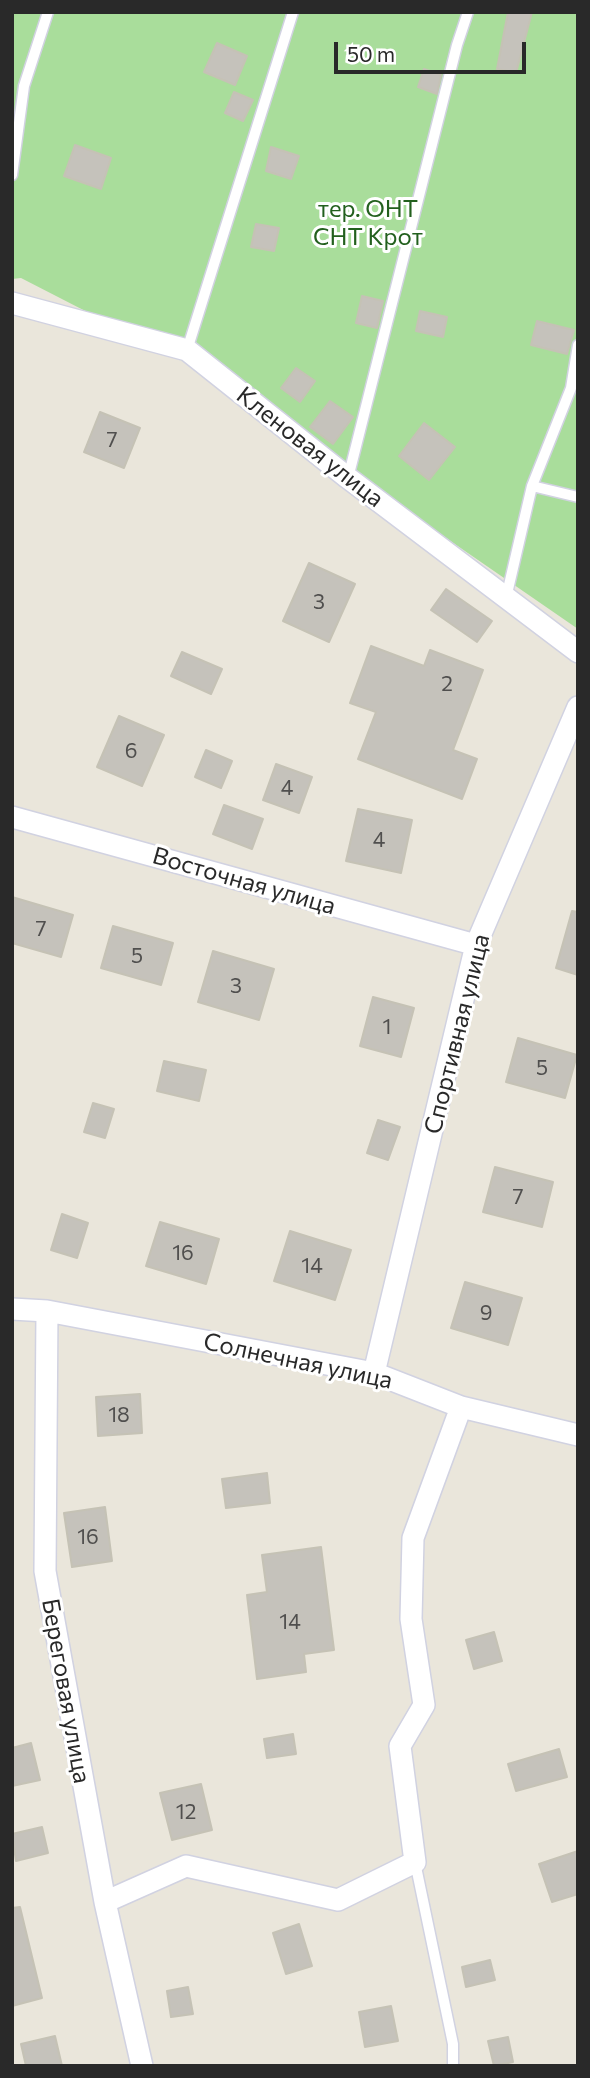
<!DOCTYPE html>
<html>
<head>
<meta charset="utf-8">
<style>
  body { margin:0 }
  #map { position:relative; width:590px; height:2078px; overflow:hidden; background:#eae6db; font-family:Commissioner,sans-serif }
  canvas { display:block }
  .frame { position:absolute; inset:0; border:14px solid #292929; pointer-events:none }
  .scale { position:absolute; left:334px; top:42px; width:192px; height:32px; box-sizing:border-box; border:4px solid #292929; border-top:0; padding-left:9px; font-size:21px; line-height:24px; white-space:nowrap; color:#292929; -webkit-text-stroke:5px #fff; paint-order:stroke }
</style>
</head>
<body>
<div id="map">
<canvas width="590" height="2078"></canvas>
<div class="frame"></div>
<div class="scale">50 m</div>
</div>
<script>
const ctx = document.querySelector('canvas').getContext('2d');
ctx.lineJoin = 'round';
function paint(path, color) {
  ctx.fillStyle = color;
  ctx.fill(path, 'evenodd');
}
function stroke(path, color, width, dash) {
  ctx.strokeStyle = color;
  ctx.lineWidth = width;
  ctx.lineCap = dash ? 'butt' : 'round';
  ctx.setLineDash(dash || []);
  ctx.stroke(path);
}
function write(font, color, halo, rows, align = 'center') {
  ctx.font = font + ' Commissioner,sans-serif';
  ctx.lineWidth = 6;
  ctx.setLineDash([]);
  ctx.textBaseline = 'middle';
  ctx.strokeStyle = halo;
  ctx.fillStyle = color;
  for (const [text, x, y, turn = 0] of rows) {
    ctx.save();
    ctx.translate(x, y);
    ctx.rotate((+turn || 0) * Math.PI / 180);
    ctx.textAlign = isNaN(turn) ? turn : align;
    if (halo) ctx.strokeText(text, 0, 0);
    ctx.fillText(text, 0, 0);
    ctx.restore();
  }
}
paint(new Path2D(`
  M 12,12 L 578,12 L 578,629 L 449,540 L 245,393 L 21,278 L 12,279 Z`), '#a9dd9b');
const building = new Path2D(`
  M 508,12 L 532,12 L 516,73 L 497,69 Z
  M 217,43 L 247,56 L 235,85 L 204,72 Z
  M 424,69 L 441,75 L 437,94 L 418,87 Z
  M 234,92 L 253,100 L 243,121 L 225,113 Z
  M 75,145 L 111,158 L 101,189 L 64,176 Z
  M 271,147 L 299,156 L 291,179 L 266,171 Z
  M 256,224 L 279,228 L 274,251 L 251,247 Z
  M 362,296 L 383,301 L 377,328 L 356,323 Z
  M 420,311 L 447,317 L 443,337 L 416,331 Z
  M 537,321 L 574,330 L 567,354 L 531,345 Z
  M 296,368 L 315,381 L 300,402 L 281,388 Z
  M 330,401 L 353,417 L 333,444 L 310,427 Z
  M 100,412 L 140,428 L 124,468 L 84,452 Z
  M 424,423 L 455,447 L 429,480 L 399,456 Z
  M 309,563 L 355,584 L 329,642 L 283,621 Z
  M 446,589 L 492,621 L 477,642 L 431,610 Z
  M 371,646 L 424,666 L 430,650 L 483,670 L 453,750 L 477,759 L 462,799 L 358,759 L 376,712 L 350,703 Z
  M 182,652 L 222,669 L 211,694 L 171,676 Z
  M 119,716 L 164,735 L 142,786 L 97,767 Z
  M 206,750 L 232,761 L 221,788 L 195,777 Z
  M 276,764 L 312,777 L 299,813 L 263,800 Z
  M 224,805 L 263,819 L 252,849 L 213,834 Z
  M 358,809 L 412,820 L 401,873 L 346,861 Z
  M 12,897 L 73,915 L 61,957 L 12,943 Z
  M 572,911 L 578,912 L 578,975 L 556,968 Z
  M 113,926 L 173,943 L 161,985 L 101,968 Z
  M 213,951 L 274,969 L 259,1020 L 198,1002 Z
  M 373,997 L 414,1008 L 401,1057 L 360,1046 Z
  M 518,1038 L 577,1055 L 565,1098 L 506,1082 Z
  M 164,1061 L 206,1070 L 199,1101 L 157,1091 Z
  M 93,1103 L 114,1109 L 105,1138 L 84,1132 Z
  M 378,1120 L 400,1127 L 388,1160 L 367,1153 Z
  M 495,1167 L 553,1182 L 542,1227 L 483,1212 Z
  M 62,1214 L 88,1223 L 77,1258 L 51,1250 Z
  M 160,1222 L 219,1239 L 206,1284 L 146,1266 Z
  M 290,1231 L 351,1250 L 335,1300 L 274,1281 Z
  M 465,1282 L 522,1298 L 508,1345 L 451,1328 Z
  M 140,1394 L 142,1433 L 98,1436 L 96,1397 Z
  M 267,1473 L 270,1503 L 226,1508 L 222,1479 Z
  M 105,1507 L 112,1561 L 72,1567 L 64,1513 Z
  M 321,1547 L 334,1650 L 304,1654 L 306,1672 L 257,1679 L 247,1595 L 267,1592 L 262,1555 Z
  M 494,1632 L 502,1661 L 474,1669 L 466,1640 Z
  M 293,1734 L 296,1754 L 267,1758 L 264,1739 Z
  M 31,1743 L 40,1780 L 12,1786 L 12,1748 Z
  M 559,1749 L 567,1777 L 516,1791 L 508,1764 Z
  M 201,1784 L 212,1830 L 172,1840 L 160,1793 Z
  M 42,1827 L 48,1853 L 16,1861 L 12,1834 Z
  M 578,1851 L 578,1894 L 552,1902 L 539,1864 Z
  M 20,1907 L 42,1998 L 12,2006 L 12,1908 Z
  M 299,1924 L 312,1966 L 286,1974 L 273,1933 Z
  M 490,1960 L 495,1980 L 466,1987 L 462,1967 Z
  M 188,1987 L 193,2014 L 171,2017 L 167,1991 Z
  M 391,2006 L 398,2041 L 365,2047 L 359,2012 Z
  M 55,2036 L 62,2066 L 26,2066 L 21,2044 Z
  M 508,2037 L 513,2062 L 494,2066 L 488,2041 Z`);
paint(building, '#c5c2bb');
stroke(building, '#c5c2b5', 2);
const lane = new Path2D(`
  M 12,175 L 24,86 L 48,12
  M 187,350 L 293,12
  M 348,478 L 457,45 L 468,12
  M 532,486 L 578,497
  M 506,598 L 532,486 L 571,388 L 578,345
  M 415,1862 L 453,2044 L 453,2066`);
const street = new Path2D(`
  M 12,303 L 187,350 L 348,478 L 578,652
  M 12,817 L 476,945
  M 12,1309 L 47,1311 L 374,1373 L 461,1407 L 578,1435
  M 47,1311 L 45,1571 L 105,1902 L 142,2066
  M 374,1373 L 476,945 L 578,707
  M 105,1902 L 186,1866 L 338,1900 L 415,1862 L 400,1746 L 424,1705 L 411,1619 L 413,1538 L 461,1407`);
stroke(lane, '#d1d2e1', 13);
stroke(street, '#d1d2e1', 24);
stroke(lane, '#fff', 10);
stroke(street, '#fff', 21);
write('21px', '#504f4e', null, [
  ["7",112,440],
  ["3",319,602],
  ["2",447,684],
  ["6",131,751],
  ["4",287,788],
  ["4",379,840],
  ["7",41,929],
  ["5",137,956],
  ["3",236,986],
  ["1",387,1027],
  ["5",542,1068],
  ["7",518,1197],
  ["16",183,1253],
  ["14",312,1266],
  ["9",486,1313],
  ["18",119,1415],
  ["16",88,1537],
  ["14",290,1622],
  ["12",186,1812]
]);
write('24px', '#23601e', '#fff', [
  ["тер. ОНТ",368,209],
  ["СНТ Крот",368,237]
]);
write('24px', '#292929', '#fff', [
  ["Кленовая улица",310,447,38],
  ["Восточная улица",244,881,16],
  ["Спортивная улица",457,1034,-76],
  ["Солнечная улица",298,1361,12],
  ["Береговая улица",66,1691,80]
]);
</script>
</body>
</html>
